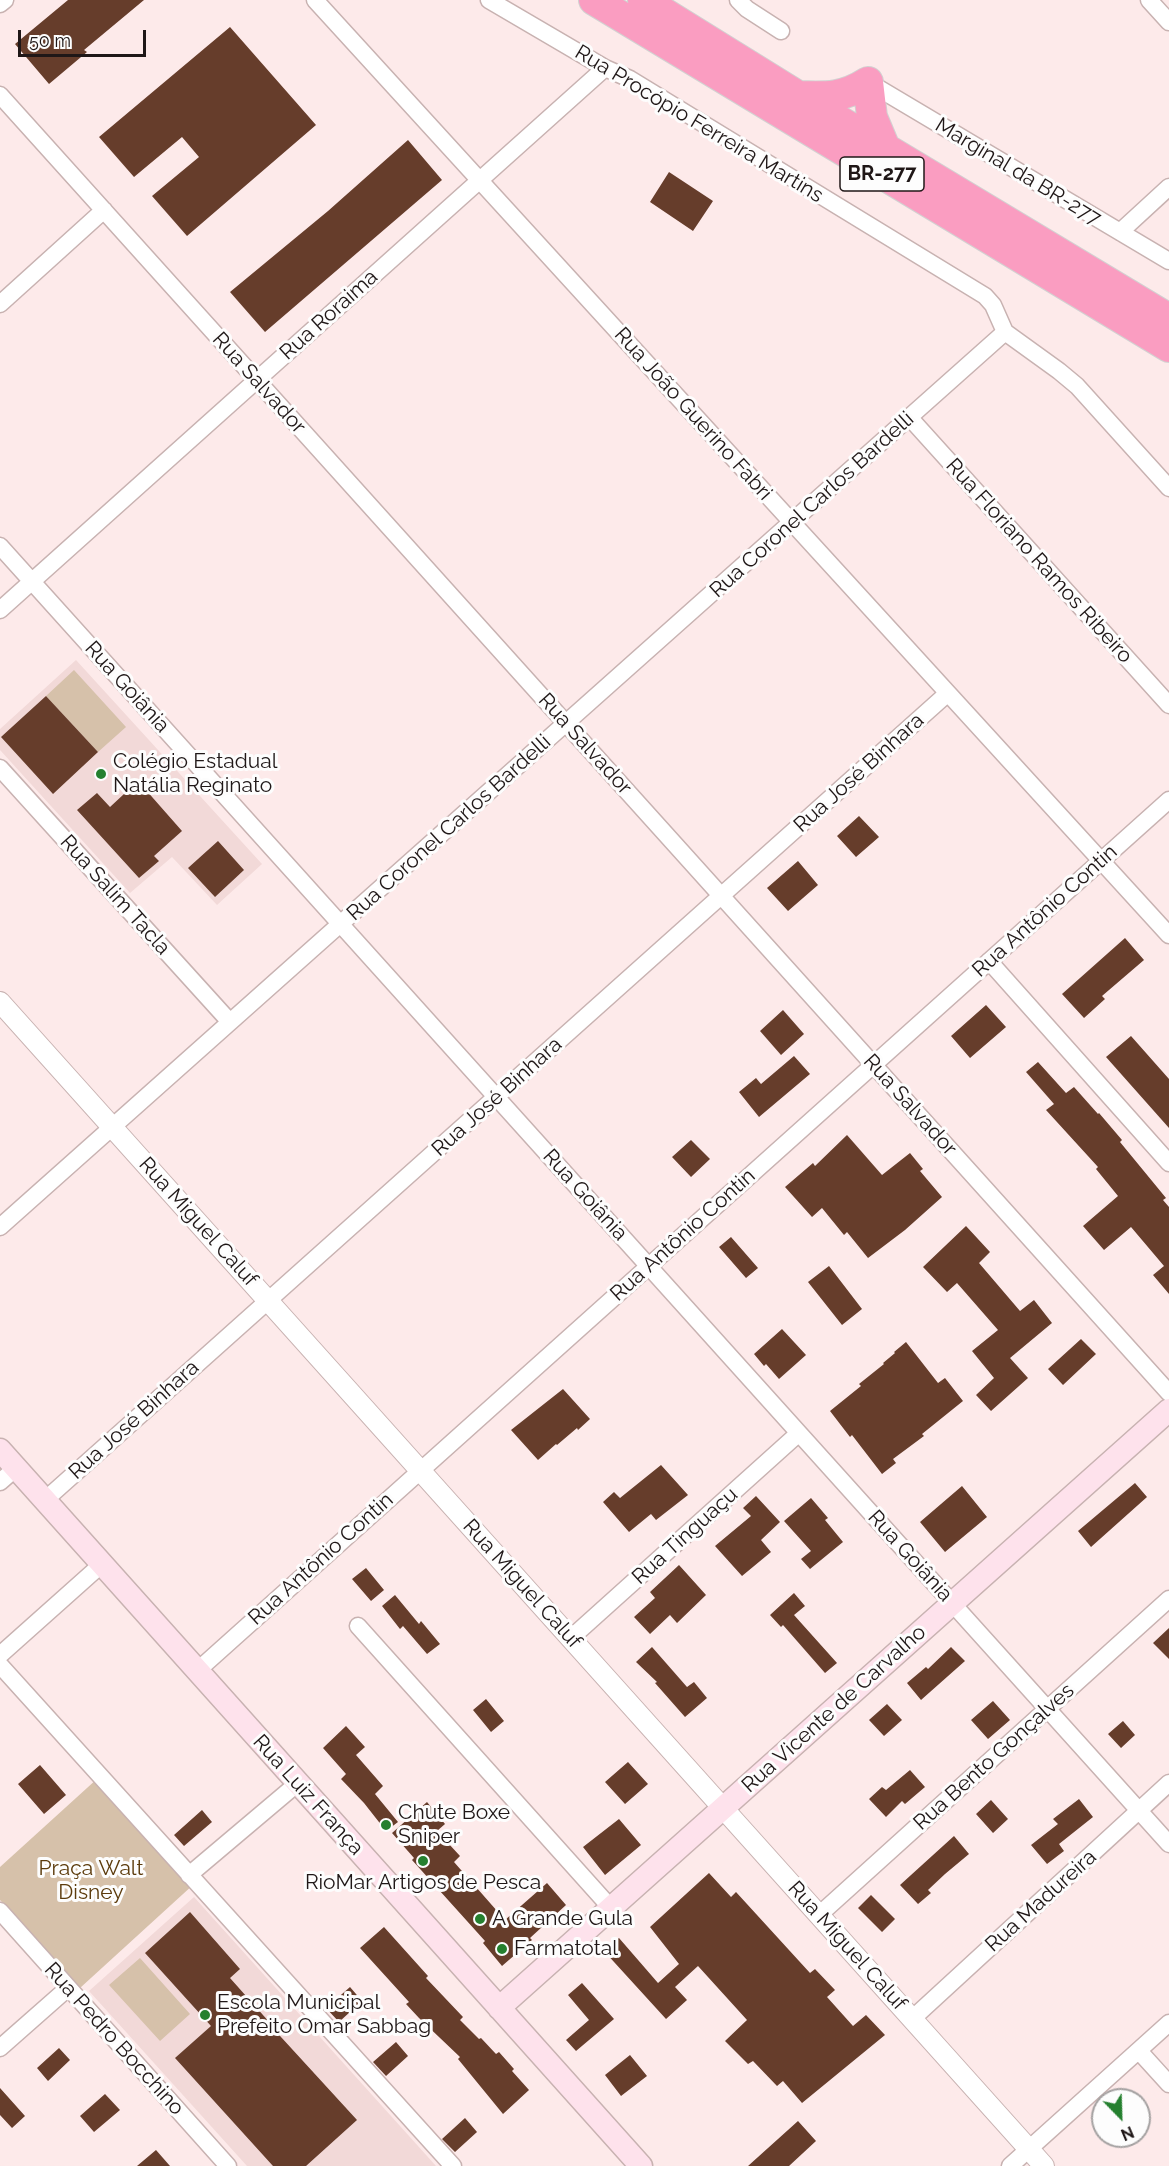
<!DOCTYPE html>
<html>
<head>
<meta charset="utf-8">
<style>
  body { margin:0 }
  #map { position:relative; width:1169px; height:2166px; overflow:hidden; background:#fdeaea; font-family:Raleway,sans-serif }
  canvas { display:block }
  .north { position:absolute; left:1091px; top:2088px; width:60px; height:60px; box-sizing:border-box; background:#fdfdfd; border:2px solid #a4a1a1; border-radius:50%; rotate:157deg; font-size:16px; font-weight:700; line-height:24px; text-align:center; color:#1f1717 }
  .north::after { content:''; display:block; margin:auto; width:21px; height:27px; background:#25802f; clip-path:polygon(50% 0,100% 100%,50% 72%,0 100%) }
  .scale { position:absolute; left:18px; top:30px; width:128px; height:27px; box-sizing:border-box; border:3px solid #1f1717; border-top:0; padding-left:8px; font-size:18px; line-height:21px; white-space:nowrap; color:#1f1717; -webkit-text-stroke:4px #fdfdfd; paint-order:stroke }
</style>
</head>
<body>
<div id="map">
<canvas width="1169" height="2166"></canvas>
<div class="north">N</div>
<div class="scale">50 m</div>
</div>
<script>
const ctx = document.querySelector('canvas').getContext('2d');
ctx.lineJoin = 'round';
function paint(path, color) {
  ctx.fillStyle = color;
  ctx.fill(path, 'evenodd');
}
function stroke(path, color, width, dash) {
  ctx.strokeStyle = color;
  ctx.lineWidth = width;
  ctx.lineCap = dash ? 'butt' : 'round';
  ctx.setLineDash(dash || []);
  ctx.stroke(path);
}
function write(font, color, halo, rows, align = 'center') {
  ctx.font = font + ' Raleway,sans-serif';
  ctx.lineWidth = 6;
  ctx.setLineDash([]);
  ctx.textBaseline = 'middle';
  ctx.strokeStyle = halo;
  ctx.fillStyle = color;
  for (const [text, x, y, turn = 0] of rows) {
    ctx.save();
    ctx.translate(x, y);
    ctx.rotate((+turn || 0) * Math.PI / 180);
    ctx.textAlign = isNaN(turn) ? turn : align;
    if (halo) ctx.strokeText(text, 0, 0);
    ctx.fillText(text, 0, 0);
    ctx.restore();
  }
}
paint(new Path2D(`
  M 76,660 L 262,864 L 217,905 L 172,857 L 130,893 L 0,750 L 0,729 Z
  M 194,1897 L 436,2166 L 247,2166 L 89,1991 Z`), '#f2d9d8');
paint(new Path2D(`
  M 74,670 L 126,727 L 98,752 L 46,696 Z
  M 98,1778 L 194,1884 L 80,1988 L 0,1900 L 0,1867 Z
  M 140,1958 L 190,2014 L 160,2041 L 109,1985 Z`), '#d6c1aa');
paint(new Path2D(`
  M 68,0 L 144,0 L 84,50 L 87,52 L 49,84 L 15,44 Z
  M 230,27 L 316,125 L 187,236 L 152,196 L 199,157 L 182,137 L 134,177 L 99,137 Z
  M 408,140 L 442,180 L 265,332 L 230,292 L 328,211 Z
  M 669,172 L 713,201 L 693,231 L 650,202 Z
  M 46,696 L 98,752 L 53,794 L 1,737 Z
  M 138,781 L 182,831 L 154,856 L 159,861 L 139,878 L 77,810 L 97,793 L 110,807 Z
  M 859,816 L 879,837 L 856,857 L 837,836 Z
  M 218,841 L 244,870 L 215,897 L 188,868 Z
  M 798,861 L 818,885 L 788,911 L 767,888 Z
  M 1125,938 L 1144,960 L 1102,996 L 1105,999 L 1084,1018 L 1062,994 Z
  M 986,1005 L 1006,1027 L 970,1058 L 951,1036 Z
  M 783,1010 L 804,1034 L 781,1055 L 760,1031 Z
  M 1131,1036 L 1169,1079 L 1169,1128 L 1106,1057 Z
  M 794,1056 L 810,1074 L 759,1117 L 739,1092 L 756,1078 L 761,1084 Z
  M 1038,1062 L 1066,1093 L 1074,1087 L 1098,1114 L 1099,1113 L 1122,1140 L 1120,1142 L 1166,1198 L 1163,1200 L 1169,1207 L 1169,1294 L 1153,1275 L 1164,1266 L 1131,1227 L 1104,1250 L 1083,1226 L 1118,1196 L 1096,1169 L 1098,1167 L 1046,1110 L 1054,1104 L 1026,1072 Z
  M 847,1135 L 882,1175 L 910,1153 L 923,1169 L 920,1171 L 942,1197 L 905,1230 L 868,1258 L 847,1232 L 844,1235 L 822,1208 L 812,1217 L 785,1187 L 813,1163 L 815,1166 Z
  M 691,1140 L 710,1159 L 691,1177 L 672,1157 Z
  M 966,1226 L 990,1252 L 979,1263 L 1020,1311 L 1034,1300 L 1052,1323 L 1010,1358 L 1028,1378 L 991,1411 L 976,1395 L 994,1378 L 972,1351 L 998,1330 L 957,1283 L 947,1292 L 923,1267 Z
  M 731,1237 L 758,1268 L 746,1278 L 719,1247 Z
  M 829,1266 L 862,1309 L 842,1325 L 808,1282 Z
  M 782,1329 L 806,1355 L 779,1379 L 766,1364 L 764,1366 L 754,1354 Z
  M 1081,1339 L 1096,1354 L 1063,1385 L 1048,1369 Z
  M 906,1342 L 938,1383 L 945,1378 L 963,1401 L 922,1434 L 924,1436 L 893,1459 L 896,1463 L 882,1474 L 852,1435 L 850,1437 L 830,1411 L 861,1386 L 859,1384 L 884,1364 L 883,1363 L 895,1353 L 894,1352 Z
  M 563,1389 L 590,1419 L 578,1430 L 577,1428 L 557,1445 L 556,1444 L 538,1460 L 511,1430 Z
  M 661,1465 L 688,1495 L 656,1520 L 651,1514 L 629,1532 L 603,1502 L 614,1492 L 620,1498 Z
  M 1135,1483 L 1147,1497 L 1091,1547 L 1078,1531 Z
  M 962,1486 L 987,1517 L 945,1552 L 920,1522 Z
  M 756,1496 L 780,1522 L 761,1540 L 771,1552 L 742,1576 L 715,1546 L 751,1516 L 743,1508 Z
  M 811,1498 L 828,1518 L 825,1520 L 843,1542 L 810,1569 L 801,1559 L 811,1551 L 784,1521 Z
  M 679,1565 L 706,1595 L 677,1623 L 670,1615 L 650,1634 L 634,1617 L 655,1598 L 650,1592 Z
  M 366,1568 L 384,1590 L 371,1601 L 352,1579 Z
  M 794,1593 L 805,1606 L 794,1615 L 837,1663 L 825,1673 L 783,1625 L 781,1627 L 770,1615 Z
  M 395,1595 L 419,1624 L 421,1621 L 440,1644 L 427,1654 L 403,1626 L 400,1629 L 382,1606 Z
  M 1169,1628 L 1169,1659 L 1153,1643 Z
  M 652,1647 L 687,1687 L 694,1682 L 707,1698 L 685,1717 L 655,1683 L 657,1682 L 636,1662 Z
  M 951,1647 L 965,1661 L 921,1700 L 907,1683 L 926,1667 L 928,1669 Z
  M 486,1699 L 504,1721 L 491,1732 L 473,1710 Z
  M 993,1701 L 1010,1720 L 988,1739 L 971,1720 Z
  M 887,1704 L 902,1720 L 884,1736 L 869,1720 Z
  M 1123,1721 L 1135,1735 L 1121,1748 L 1108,1734 Z
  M 346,1726 L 365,1747 L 356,1755 L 383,1786 L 375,1794 L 398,1822 L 386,1831 L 364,1803 L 341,1779 L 346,1774 L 323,1748 Z
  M 628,1762 L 648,1784 L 625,1804 L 605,1782 Z
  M 40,1765 L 66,1795 L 44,1814 L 18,1784 Z
  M 910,1770 L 925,1787 L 905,1804 L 902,1801 L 886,1817 L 869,1799 L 882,1787 L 886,1790 Z
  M 1079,1799 L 1093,1817 L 1059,1844 L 1064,1851 L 1047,1864 L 1031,1845 L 1058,1824 L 1053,1819 Z
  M 991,1800 L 1008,1819 L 993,1833 L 976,1814 Z
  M 427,1802 L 445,1824 L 437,1831 L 460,1856 L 454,1862 L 505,1920 L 547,1883 L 566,1905 L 530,1938 L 532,1940 L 502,1966 L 483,1943 L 485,1941 L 412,1860 L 414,1858 L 392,1833 Z
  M 202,1810 L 212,1822 L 184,1846 L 174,1835 Z
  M 619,1819 L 641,1845 L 605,1875 L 583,1847 Z
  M 954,1836 L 969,1854 L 945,1874 L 928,1890 L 931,1893 L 918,1904 L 900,1885 Z
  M 709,1873 L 731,1897 L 736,1892 L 810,1973 L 815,1969 L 835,1990 L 827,1997 L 853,2026 L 866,2015 L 885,2035 L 802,2103 L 783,2081 L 777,2086 L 753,2061 L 748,2064 L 725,2041 L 747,2020 L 698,1966 L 675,1987 L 687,2000 L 666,2019 L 604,1951 L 619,1938 L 658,1983 L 679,1964 L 650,1927 Z
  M 871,1895 L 895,1919 L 882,1932 L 858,1908 Z
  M 190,1912 L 240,1969 L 230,1978 L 271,2024 L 270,2025 L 357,2120 L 306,2166 L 273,2166 L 175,2058 L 211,2026 L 145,1953 Z
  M 384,1927 L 428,1976 L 426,1978 L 463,2017 L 460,2020 L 479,2039 L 481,2038 L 496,2054 L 499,2052 L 514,2069 L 512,2071 L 529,2090 L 503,2114 L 458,2059 L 460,2057 L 419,2018 L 406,2004 L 409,2002 L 360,1948 Z
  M 582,1983 L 614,2019 L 576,2051 L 566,2040 L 589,2020 L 568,1995 Z
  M 350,1987 L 362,2001 L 339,2022 L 326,2008 Z
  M 396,2042 L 408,2056 L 386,2076 L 373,2062 Z
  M 59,2048 L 70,2060 L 48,2081 L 37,2068 Z
  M 630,2055 L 647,2076 L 621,2096 L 605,2075 Z
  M 0,2088 L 25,2116 L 12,2128 L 0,2115 Z
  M 105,2094 L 120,2110 L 94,2132 L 80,2116 Z
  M 465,2118 L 477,2132 L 455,2152 L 442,2139 Z
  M 798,2121 L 816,2141 L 789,2166 L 748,2166 Z
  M 156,2150 L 170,2166 L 137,2166 Z`), '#663d2b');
const minor = new Path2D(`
  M 315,0 L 1169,935
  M 489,0 L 605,68 L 630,79 L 985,296 L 993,305 L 1005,332 L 1059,371 L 1077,386 L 1169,488
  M 738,0 L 747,9 L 781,31
  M 1149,0 L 1169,22
  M 0,4 L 5,0
  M 868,82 L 1169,261
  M 0,95 L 1169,1393
  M 1120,232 L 1169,187
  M 0,304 L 104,210
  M 910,418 L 1169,705
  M 0,546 L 1169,1844
  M 0,610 L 605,68
  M 0,768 L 230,1022
  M 989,961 L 1169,1163
  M 0,1227 L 1005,332
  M 0,1482 L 16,1468
  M 45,1500 L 948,693
  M 358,1626 L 611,1908
  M 571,1638 L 799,1433
  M 0,1655 L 102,1564
  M 0,1665 L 453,2166
  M 197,1671 L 1169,800
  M 189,1875 L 298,1783
  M 0,1911 L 228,2166
  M 819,1915 L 1169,1599
  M 912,2019 L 1169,1783
  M 0,2048 L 68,1988
  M 1139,2051 L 1169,2084
  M 1010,2166 L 1169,2023`);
const tertiary = new Path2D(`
  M 0,1002 L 1044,2166`);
const secondary = new Path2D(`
  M 0,1450 L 641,2166
  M 499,2008 L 1169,1410`);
const motorway = new Path2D(`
  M 594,0 L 1169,347
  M 643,0 L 798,96 L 1169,319
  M 798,96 C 827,97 843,98 868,82 L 872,117 L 885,148`);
stroke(minor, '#c8b2b1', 19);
stroke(tertiary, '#c8b2b1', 22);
stroke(secondary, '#c8b2b1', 25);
stroke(motorway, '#d2d1d1', 32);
stroke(minor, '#fff', 16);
stroke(tertiary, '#fff', 20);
stroke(secondary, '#fee2ec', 22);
stroke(motorway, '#fa9dc1', 30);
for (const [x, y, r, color] of [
  [101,774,6,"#25802f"],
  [386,1825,6,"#25802f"],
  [423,1861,6,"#25802f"],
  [480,1919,6,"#25802f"],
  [502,1949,6,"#25802f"],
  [205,2015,6,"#25802f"]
]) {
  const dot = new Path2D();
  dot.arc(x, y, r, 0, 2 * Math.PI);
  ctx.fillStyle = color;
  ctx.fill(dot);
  stroke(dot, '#fdfdfd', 2);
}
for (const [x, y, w] of [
  [882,174,84]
]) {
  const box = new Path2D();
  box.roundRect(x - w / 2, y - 17, w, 34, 4.5);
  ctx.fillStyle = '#fdfdfd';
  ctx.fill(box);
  stroke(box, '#1f1717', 1.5);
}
write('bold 20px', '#1f1717', null, [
  ["BR-277",882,174]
]);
write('21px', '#1f1717', '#fdfdfd', [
  ["Rua Procópio Ferreira Martins",699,124,31],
  ["Marginal da BR-277",1018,172,31],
  ["Rua Roraima",329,315,-42],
  ["Rua Salvador",259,383,48],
  ["Rua João Guerino Fabri",693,414,48],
  ["Rua Coronel Carlos Bardelli",812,505,-42],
  ["Rua Floriano Ramos Ribeiro",1039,561,48],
  ["Rua Goiânia",127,687,48],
  ["Rua Salvador",585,744,48],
  ["Rua José Binhara",859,773,-42],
  ["Rua Coronel Carlos Bardelli",449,828,-42],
  ["Rua Salim Tacla",115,895,48],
  ["Rua Antônio Contin",1045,911,-42],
  ["Rua José Binhara",497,1097,-42],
  ["Rua Salvador",910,1105,48],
  ["Rua Goiânia",585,1195,48],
  ["Rua Miguel Caluf",198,1222,48],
  ["Rua Antônio Contin",683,1235,-42],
  ["Rua José Binhara",134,1420,-42],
  ["Rua Tinguaçu",685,1536,-42],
  ["Rua Goiânia",910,1556,48],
  ["Rua Antônio Contin",321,1559,-42],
  ["Rua Miguel Caluf",522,1584,48],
  ["Rua Vicente de Carvalho",834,1709,-42],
  ["Rua Bento Gonçalves",994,1757,-42],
  ["Rua Luiz França",308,1795,48],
  ["Rua Madureira",1041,1901,-42],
  ["Rua Miguel Caluf",847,1946,48],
  ["Rua Pedro Bocchino",114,2039,48]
]);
write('21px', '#1f1717', '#fdfdfd', [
  ["Colégio Estadual",113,762],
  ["Natália Reginato",113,786],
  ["Chute Boxe",398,1813],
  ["Sniper",398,1837],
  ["RioMar Artigos de Pesca",423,1883,"center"],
  ["A Grande Gula",492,1919],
  ["Farmatotal",514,1949],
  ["Escola Municipal",217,2003],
  ["Prefeito Omar Sabbag",217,2027]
], 'left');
write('21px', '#5c3b0c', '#fdfdfd', [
  ["Praça Walt",91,1869],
  ["Disney",91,1893]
]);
</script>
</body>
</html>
